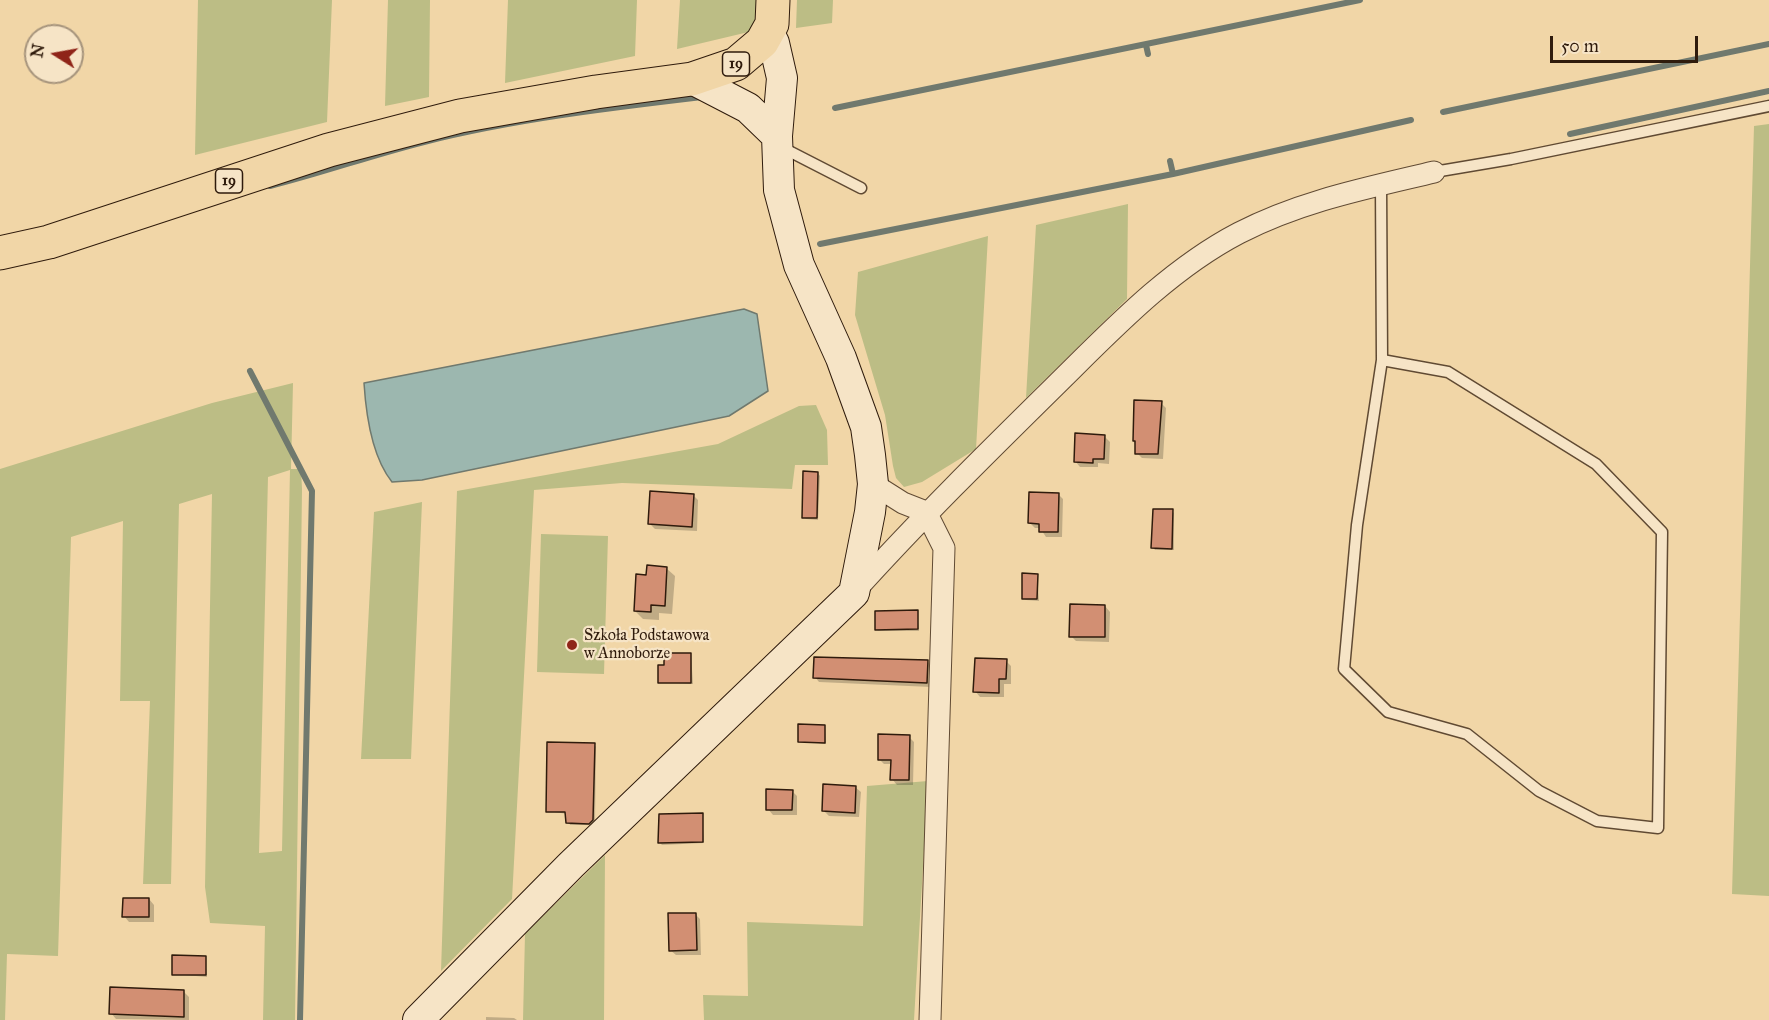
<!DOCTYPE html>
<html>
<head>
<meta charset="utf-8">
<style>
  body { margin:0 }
  #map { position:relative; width:1769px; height:1020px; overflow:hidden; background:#f1d6a7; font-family:"IM FELL Great Primer",serif }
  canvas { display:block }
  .north { position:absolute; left:24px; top:24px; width:60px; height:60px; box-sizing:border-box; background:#f6e4c6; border:2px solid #a6947c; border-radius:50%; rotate:281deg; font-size:16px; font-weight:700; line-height:24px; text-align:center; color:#2f1b0c }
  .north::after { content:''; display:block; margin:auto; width:21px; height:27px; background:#8f2418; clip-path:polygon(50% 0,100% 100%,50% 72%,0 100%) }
  .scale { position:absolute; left:1550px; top:36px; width:148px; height:27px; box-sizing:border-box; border:3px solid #2f1b0c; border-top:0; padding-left:8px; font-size:18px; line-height:21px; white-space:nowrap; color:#2f1b0c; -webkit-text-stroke:4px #f6e4c6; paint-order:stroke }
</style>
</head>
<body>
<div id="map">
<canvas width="1769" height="1020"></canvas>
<div class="north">N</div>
<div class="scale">50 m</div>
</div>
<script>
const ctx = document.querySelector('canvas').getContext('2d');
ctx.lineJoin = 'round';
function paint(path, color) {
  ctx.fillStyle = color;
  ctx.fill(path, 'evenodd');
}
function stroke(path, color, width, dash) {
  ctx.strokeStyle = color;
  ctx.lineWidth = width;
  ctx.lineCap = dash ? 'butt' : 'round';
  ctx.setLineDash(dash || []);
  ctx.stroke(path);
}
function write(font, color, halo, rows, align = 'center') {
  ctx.font = font + ' "IM FELL Great Primer",serif';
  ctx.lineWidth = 4.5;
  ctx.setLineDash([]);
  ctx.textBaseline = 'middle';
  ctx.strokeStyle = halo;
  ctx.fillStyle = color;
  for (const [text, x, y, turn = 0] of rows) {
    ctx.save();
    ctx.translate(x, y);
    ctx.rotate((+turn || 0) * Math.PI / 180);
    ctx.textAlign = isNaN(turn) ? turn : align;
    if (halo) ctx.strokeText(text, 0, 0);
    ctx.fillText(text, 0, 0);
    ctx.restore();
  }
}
paint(new Path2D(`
  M 198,0 L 332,0 L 327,122 L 195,155 Z
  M 388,0 L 430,0 L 429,97 L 385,106 Z
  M 508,0 L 637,0 L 635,56 L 505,83 Z
  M 680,0 L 758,0 L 757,30 L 677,49 Z
  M 797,0 L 833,0 L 832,23 L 796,28 Z
  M 1769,124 L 1769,896 L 1732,894 L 1754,126 Z
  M 1128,204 L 1127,299 L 1026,398 L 1036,225 Z
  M 988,236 L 976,449 L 922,482 L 904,487 L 896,478 L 893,466 L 885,415 L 855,315 L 858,272 Z
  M 293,383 L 291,469 L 301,469 L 302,489 L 295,1020 L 263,1020 L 265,926 L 210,923 L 205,887 L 212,494 L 179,504 L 171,884 L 143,884 L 150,701 L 120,701 L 123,521 L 71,537 L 58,956 L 7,954 L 5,1020 L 0,1020 L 0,469 L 212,403 ZM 290,470 L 282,851 L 259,853 L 268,477 Z
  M 816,405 L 827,430 L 828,465 L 795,465 L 792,489 L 622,483 L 534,490 L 512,899 L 441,971 L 457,491 L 718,444 L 799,406 Z
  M 422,502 L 411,759 L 361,759 L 374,512 Z
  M 541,534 L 608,536 L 604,674 L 537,672 Z
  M 928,781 L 914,1020 L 704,1020 L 703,995 L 748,996 L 747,922 L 863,926 L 867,786 Z
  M 605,855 L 604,1020 L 523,1020 L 525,934 Z`), '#bcbd85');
const water = new Path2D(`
  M 744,309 L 757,314 L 768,391 L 729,416 L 422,480 L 392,482 C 372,457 366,415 364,383 Z`);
paint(water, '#9cb7af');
stroke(water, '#70796e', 1.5);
paint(new Path2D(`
  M 1161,403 L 1166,408 L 1163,459 L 1142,458 L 1137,453 L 1134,441 Z
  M 1104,436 L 1110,442 L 1109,464 L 1098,463 L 1098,467 L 1080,467 L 1075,461 Z
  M 818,473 L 820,476 L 818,520 L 806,519 L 804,517 Z
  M 1058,494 L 1063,499 L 1062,537 L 1046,537 L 1040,528 L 1035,528 L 1030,523 Z
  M 693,495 L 698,500 L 697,531 L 655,529 L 650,524 Z
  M 1172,511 L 1174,513 L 1174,550 L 1155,550 L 1153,547 Z
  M 666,568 L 675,576 L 672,614 L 659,613 L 659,620 L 643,619 L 635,611 L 648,576 Z
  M 1037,575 L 1039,601 L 1026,600 L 1023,598 Z
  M 1105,606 L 1110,612 L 1109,642 L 1076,641 L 1071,636 Z
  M 917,612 L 919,631 L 878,631 L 876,629 Z
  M 691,654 L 693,684 L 659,682 L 666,666 Z
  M 927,661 L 932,666 L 931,687 L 819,682 L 815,677 Z
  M 1006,661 L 1011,666 L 1011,684 L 1004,684 L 1004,697 L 980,697 L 975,691 Z
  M 825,726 L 826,744 L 799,741 Z
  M 909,737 L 914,742 L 913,785 L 897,785 L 892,779 L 892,764 L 884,764 L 879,759 Z
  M 594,744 L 596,747 L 595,822 L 592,825 L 570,825 L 567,814 L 548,811 Z
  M 855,787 L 861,792 L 859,817 L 829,816 L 824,811 Z
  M 792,791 L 797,796 L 797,815 L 773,815 L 768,809 Z
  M 702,814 L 704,843 L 662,845 L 660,843 Z
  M 149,899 L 154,905 L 154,922 L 129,922 L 124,916 Z
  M 695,914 L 700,919 L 701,955 L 676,955 L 670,950 Z
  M 205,957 L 207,977 L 173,974 Z
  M 184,992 L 189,997 L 189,1020 L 116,1019 L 111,1013 Z
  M 486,1017 L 514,1018 L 517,1020 L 486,1020 Z`), '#0003');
stroke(new Path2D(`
  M 1146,45 L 1148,54
  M 835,108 L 1360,0
  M 1443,112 L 1769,44
  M 1570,134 L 1769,91
  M 1170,161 L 1173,174
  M 270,186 C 322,173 372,155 424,142 C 515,119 610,108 703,97
  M 820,244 L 1173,174 L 1411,120
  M 250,371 L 312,491 L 300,1020`), '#70796e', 6);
const building = new Path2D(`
  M 1134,400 L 1162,401 L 1158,454 L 1135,454 L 1135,441 L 1133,441 Z
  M 1075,433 L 1105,435 L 1104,459 L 1093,459 L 1093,463 L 1074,462 Z
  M 803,471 L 818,472 L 817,518 L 802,518 Z
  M 650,491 L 694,494 L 692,527 L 648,524 Z
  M 1029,492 L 1059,493 L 1058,532 L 1039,532 L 1039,524 L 1028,523 Z
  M 1153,509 L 1173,509 L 1172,549 L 1151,548 Z
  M 647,565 L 667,567 L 665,606 L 651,605 L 651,612 L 634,611 L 636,574 L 646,575 Z
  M 1022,573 L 1038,574 L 1037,599 L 1022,599 Z
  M 1070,604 L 1105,605 L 1105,637 L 1069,637 Z
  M 918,610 L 918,629 L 875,630 L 875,611 Z
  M 664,653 L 691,653 L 691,683 L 658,683 L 658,665 L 664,665 Z
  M 814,657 L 928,660 L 927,683 L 813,678 Z
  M 975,658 L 1007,659 L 1006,679 L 999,679 L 999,693 L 973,692 Z
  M 798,724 L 825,725 L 825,743 L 798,742 Z
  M 878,734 L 910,735 L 909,780 L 890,780 L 891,760 L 878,760 Z
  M 547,742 L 595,743 L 593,820 L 589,824 L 566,823 L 565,812 L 546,812 Z
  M 823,784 L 856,786 L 855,813 L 822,811 Z
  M 766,789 L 793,790 L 792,810 L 766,810 Z
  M 703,813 L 703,842 L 658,843 L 659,814 Z
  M 123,898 L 149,898 L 149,917 L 122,917 Z
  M 668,913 L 696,913 L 697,950 L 669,951 Z
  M 172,955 L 206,956 L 206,975 L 172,975 Z
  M 110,987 L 184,990 L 184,1017 L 109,1014 Z`);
paint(building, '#d28f73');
stroke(building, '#2f1b0c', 1.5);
const lane = new Path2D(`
  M 781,147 L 861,188
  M 1434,172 L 1511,159 L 1769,106
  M 1381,184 L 1382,360 L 1357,525 L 1344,669 L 1388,712 L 1467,734 L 1539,791 L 1597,821 L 1658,828 L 1662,532 L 1596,464 L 1448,372 L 1382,360`);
const street = new Path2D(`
  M 873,484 L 903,503 L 926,512 L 944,548 L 930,1020
  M 854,592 C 918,521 986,454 1054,387 C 1111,331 1168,270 1239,233 C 1301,201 1367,188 1434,172`);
const secondary = new Path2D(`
  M 692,79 L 748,108 L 777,136
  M 418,1020 L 571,865 L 854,593 L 870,512 L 873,484 L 870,455 L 866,427 L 841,358 L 799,265 L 779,190 L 777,136 L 782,78 L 774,43 L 769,33`);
const highway = new Path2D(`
  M 0,253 L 49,242 L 329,150 L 460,116 L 596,92 L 692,79 L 736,64 L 762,42 L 772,24 L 773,0`);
stroke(lane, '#604a33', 13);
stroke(street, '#604a33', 23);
stroke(secondary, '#2f1b0c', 32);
stroke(highway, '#2f1b0c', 35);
stroke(lane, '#f6e4c6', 10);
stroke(street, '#f6e4c6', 21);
stroke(secondary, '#f6e4c6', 30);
stroke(highway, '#f1d6a7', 33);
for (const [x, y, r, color] of [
  [572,645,6,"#8f2418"]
]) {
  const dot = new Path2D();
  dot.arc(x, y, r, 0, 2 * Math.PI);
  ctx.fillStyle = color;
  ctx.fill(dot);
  stroke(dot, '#f6e4c6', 2);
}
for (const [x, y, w] of [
  [736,64,27],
  [229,181,27]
]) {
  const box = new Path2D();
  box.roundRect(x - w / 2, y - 12, w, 24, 4.5);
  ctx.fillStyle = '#f6e4c6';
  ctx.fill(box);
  stroke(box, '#2f1b0c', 1.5);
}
write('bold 15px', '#2f1b0c', null, [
  ["19",736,64],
  ["19",229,181]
]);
write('16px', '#2f1b0c', '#f6e4c6', [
  ["Szkoła Podstawowa",584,636],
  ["w Annoborze",584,654]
], 'left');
</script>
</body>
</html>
